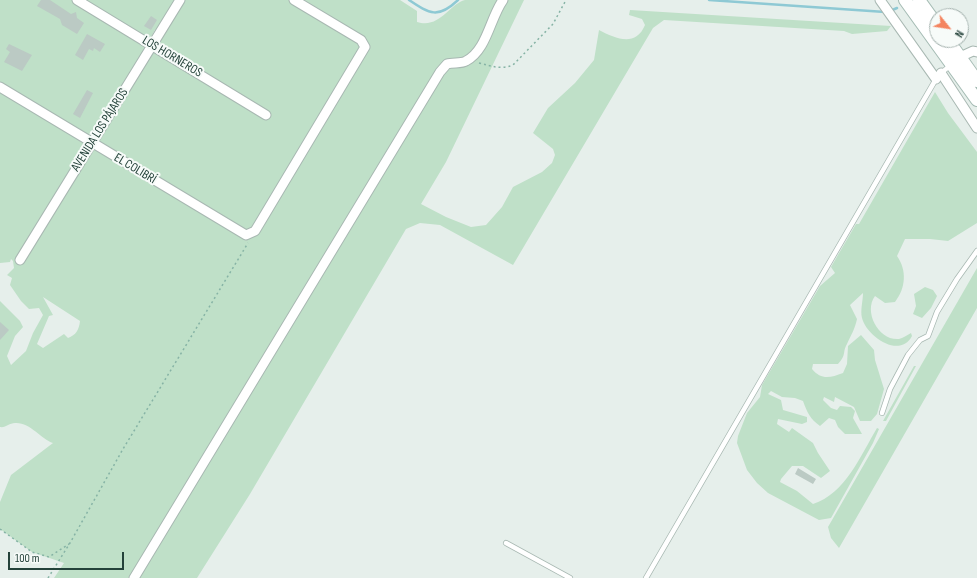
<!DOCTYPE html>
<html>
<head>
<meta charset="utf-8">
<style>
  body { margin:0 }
  #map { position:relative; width:977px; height:578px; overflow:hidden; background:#e6efeb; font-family:"Sofia Sans Condensed",sans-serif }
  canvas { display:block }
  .north { position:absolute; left:929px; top:8px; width:40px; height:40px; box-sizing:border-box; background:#f7fbf9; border:1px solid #a3b1ad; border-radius:50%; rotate:120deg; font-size:11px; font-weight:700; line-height:16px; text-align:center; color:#24423a }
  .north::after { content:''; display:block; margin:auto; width:14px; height:18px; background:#f4845f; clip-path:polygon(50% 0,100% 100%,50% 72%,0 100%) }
  .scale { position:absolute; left:8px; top:552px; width:116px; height:18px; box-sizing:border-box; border:2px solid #24423a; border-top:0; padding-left:5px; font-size:12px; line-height:14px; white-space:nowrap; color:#24423a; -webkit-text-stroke:3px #f7fbf9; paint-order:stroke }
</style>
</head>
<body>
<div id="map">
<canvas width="977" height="578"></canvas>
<div class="north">N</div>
<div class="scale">100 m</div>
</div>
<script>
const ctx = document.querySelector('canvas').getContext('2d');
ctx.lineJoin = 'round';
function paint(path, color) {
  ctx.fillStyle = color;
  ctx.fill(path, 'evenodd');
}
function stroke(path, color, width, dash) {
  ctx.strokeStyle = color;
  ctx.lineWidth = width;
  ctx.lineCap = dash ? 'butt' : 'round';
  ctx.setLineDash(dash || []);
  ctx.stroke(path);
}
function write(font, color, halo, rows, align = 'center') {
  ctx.font = font + ' "Sofia Sans Condensed",sans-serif';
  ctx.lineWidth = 4;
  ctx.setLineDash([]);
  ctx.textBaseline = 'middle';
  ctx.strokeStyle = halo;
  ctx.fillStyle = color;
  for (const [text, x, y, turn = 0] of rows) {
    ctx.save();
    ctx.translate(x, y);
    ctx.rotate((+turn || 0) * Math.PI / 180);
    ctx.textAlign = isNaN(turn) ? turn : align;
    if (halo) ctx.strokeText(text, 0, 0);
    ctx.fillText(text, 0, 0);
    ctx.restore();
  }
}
paint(new Path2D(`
  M 0,0 L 400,0 L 417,11 L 417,22 C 440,29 449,4 465,0 C 478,0 509,0 524,0 L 446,162 L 421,204 L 446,217 L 471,227 L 486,225 L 502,207 L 513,187 L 542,172 L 552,163 L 555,155 L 553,149 L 533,133 L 548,108 L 575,83 L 594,60 L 599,30 C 616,39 636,47 645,25 L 642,19 L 629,15 L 630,10 L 891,26 L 887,31 L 852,34 L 844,31 L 664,20 L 653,28 L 513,265 L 440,225 L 420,223 L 406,229 L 250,494 L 197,578 L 54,578 L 64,563 L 32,552 L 0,529 L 0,502 L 11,475 L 53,443 C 41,439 30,422 15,423 C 9,423 6,428 0,427 L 0,301 L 20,321 L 23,327 L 15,336 L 7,356 L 11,365 L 26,351 L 33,333 L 43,315 L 39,308 L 29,309 L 21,301 L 10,285 L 12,278 L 7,275 L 14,268 L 13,261 L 11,259 L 10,262 L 0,263 ZM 155,30 L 158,35 L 149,51 L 143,51 ZM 92,130 L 99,132 L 82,150 L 80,149 ZM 43,297 L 80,321 C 79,330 76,335 68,338 L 64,334 L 43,348 L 37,344 L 49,316 L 53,315 Z
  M 935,92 L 948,113 L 977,152 L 977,223 L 948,241 L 930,239 L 905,239 L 897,256 C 907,270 906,288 895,302 L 885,303 L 875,296 C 863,312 879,341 899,339 C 903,338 907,335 911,333 L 912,336 C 900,359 867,337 862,318 C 860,311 863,300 863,293 L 850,305 L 857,319 C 855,329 851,335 847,344 C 842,353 847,354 838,364 L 813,364 L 812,369 C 821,380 830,378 843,373 L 847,364 L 848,346 L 861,335 L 874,350 L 875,360 L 884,389 L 877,414 L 871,421 L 860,421 L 854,407 L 835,397 L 834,402 L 824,397 L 823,400 L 831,408 L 837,410 L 840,406 L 851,407 L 855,411 L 853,418 L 862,434 L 845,434 L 838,427 L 835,420 L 829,418 L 820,426 C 810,419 807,412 803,401 L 795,398 L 782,397 L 771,391 L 768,394 L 781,400 L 783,410 L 807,417 L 807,422 L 802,424 L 778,419 L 777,424 L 789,432 L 792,428 L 813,443 L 818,453 L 830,471 L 821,478 L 803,466 L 792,466 L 781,479 L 780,482 L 797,491 L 813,504 C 845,494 861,455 877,428 L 879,429 L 873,443 L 831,518 L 819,520 L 768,493 L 757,483 L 747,470 L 737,443 L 738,436 L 747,413 L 760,397 L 762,385 L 820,286 L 835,273 L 831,267 L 856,224 L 859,224 Z
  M 977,268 L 977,308 L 839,548 L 831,538 L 828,527 Z
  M 925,287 L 933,290 L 937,296 L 931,308 L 922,318 L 913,314 L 916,306 L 914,294 Z
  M 914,366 L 916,366 L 886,421 L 883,421 Z`), '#bfe0c8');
stroke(new Path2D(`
  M 409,0 C 430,14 438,19 458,0
  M 709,0 L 885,12
  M 890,11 L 897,8`), '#8ec9d4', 2.5);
paint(new Path2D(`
  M 41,0 L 50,0 L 71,14 L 76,12 L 77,18 L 84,23 L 77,34 L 62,25 L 60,19 L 37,6 Z
  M 151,16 L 157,20 L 151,30 L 144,26 Z
  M 87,34 L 105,44 L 100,52 L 94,48 L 93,51 L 89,49 L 83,60 L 75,55 Z
  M 9,44 L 32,55 L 22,71 L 4,62 L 10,52 L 6,49 Z
  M 87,90 L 93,93 L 80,118 L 73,114 Z
  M 0,322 L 9,330 L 0,340 Z
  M 798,468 L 816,479 L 813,484 L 795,474 Z`), '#bbcac4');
const service = new Path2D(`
  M 882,413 L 890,389 L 908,355 L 920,340 L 928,336 L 937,312 L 957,279 L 977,251
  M 506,543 L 570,578
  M 646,578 L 936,79 L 941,73 L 951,65`);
const minor = new Path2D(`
  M 77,0 L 266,115
  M 880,0 L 936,79
  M 960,57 L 973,51 L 977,52
  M 941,73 L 977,128
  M 0,87 L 246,235 L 255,231 L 365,47 L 361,40 L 294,0
  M 20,260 L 180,0
  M 134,578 L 440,72 L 447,64 C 453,62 461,64 466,61 C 487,50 490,18 503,0`);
const secondary = new Path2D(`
  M 905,0 L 977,100
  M 919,0 L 937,25
  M 948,40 L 977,81`);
stroke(service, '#a8b8b2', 6);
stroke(minor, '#a8b8b2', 11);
stroke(secondary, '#a4bbb3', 14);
stroke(new Path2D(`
  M 479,63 C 492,66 500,70 513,65 L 553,24 L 566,0
  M 0,529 L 32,552 L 49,557 L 69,544
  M 48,578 L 70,543 L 123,449 L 248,243`), '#86b3a5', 1.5, [2, 3]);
stroke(service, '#fff', 4.5);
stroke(minor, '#fff', 9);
stroke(secondary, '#fff', 12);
write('13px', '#24423a', '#f7fbf9', [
  ["LOS HORNEROS",172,57,31],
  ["AVENIDA LOS PÁJAROS",100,130,-58],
  ["EL COLIBRÍ",135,169,31]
]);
</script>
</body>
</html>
